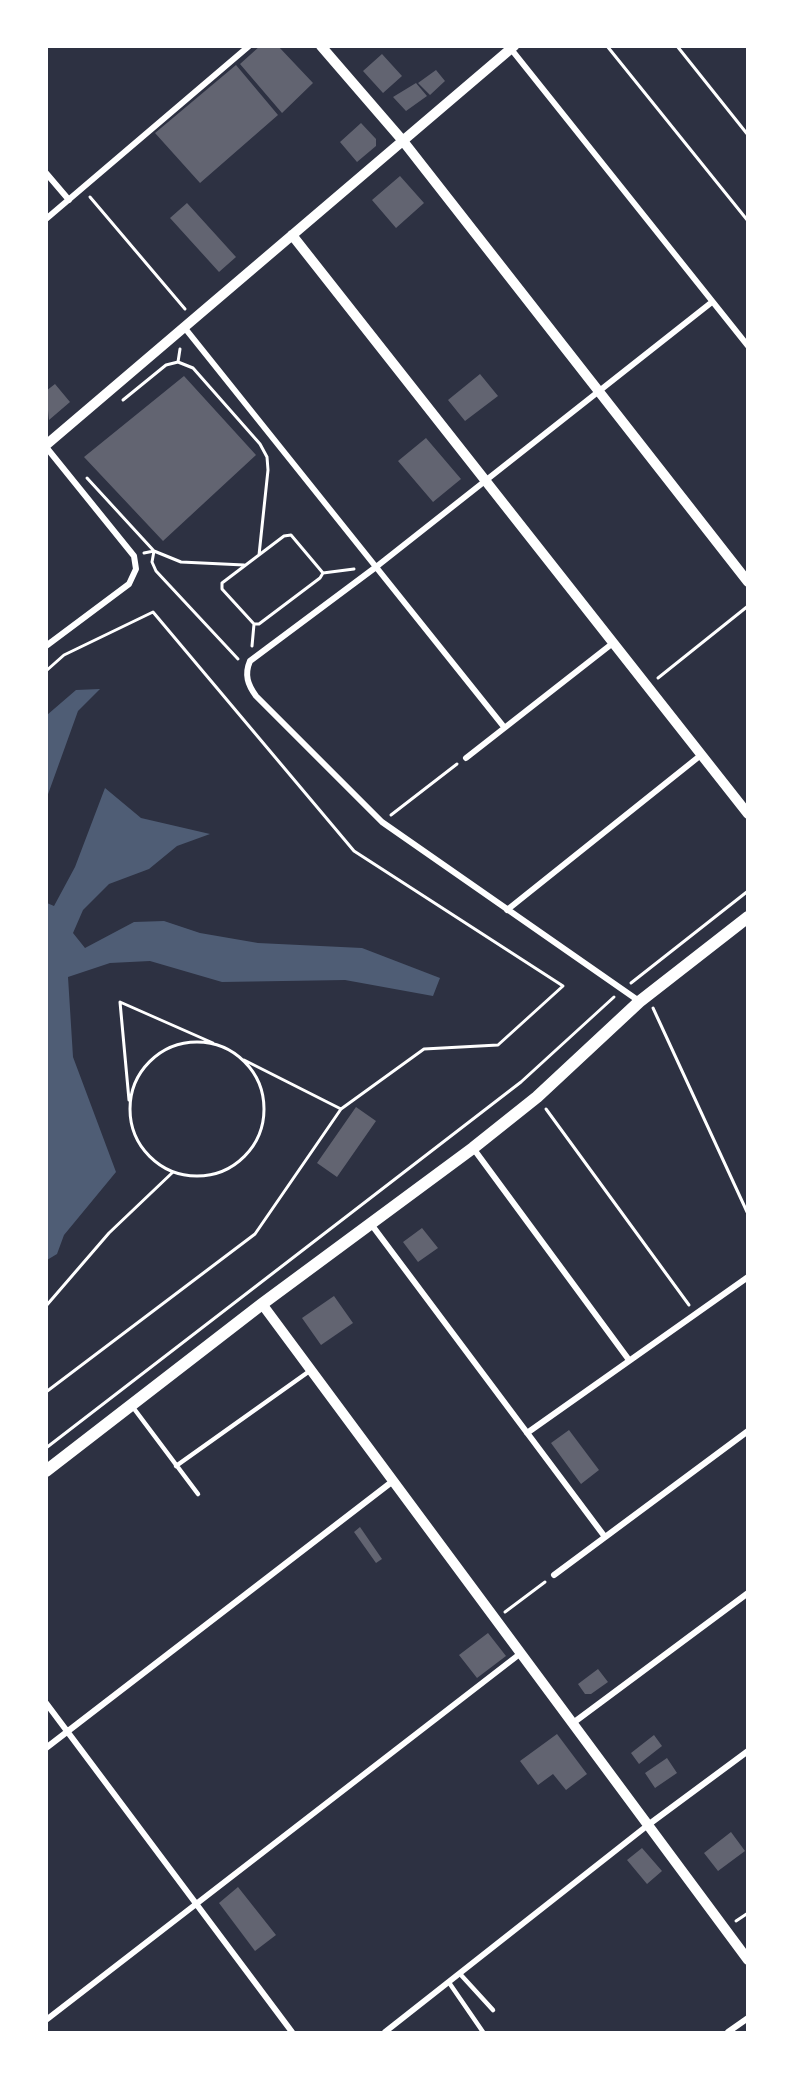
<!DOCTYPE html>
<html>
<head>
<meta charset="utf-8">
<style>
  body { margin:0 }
  #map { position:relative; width:794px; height:2079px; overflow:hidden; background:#2d3142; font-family:Roboto,sans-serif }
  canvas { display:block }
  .frame { position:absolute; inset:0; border:48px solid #fff; pointer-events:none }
</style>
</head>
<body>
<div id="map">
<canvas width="794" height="2079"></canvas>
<div class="frame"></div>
</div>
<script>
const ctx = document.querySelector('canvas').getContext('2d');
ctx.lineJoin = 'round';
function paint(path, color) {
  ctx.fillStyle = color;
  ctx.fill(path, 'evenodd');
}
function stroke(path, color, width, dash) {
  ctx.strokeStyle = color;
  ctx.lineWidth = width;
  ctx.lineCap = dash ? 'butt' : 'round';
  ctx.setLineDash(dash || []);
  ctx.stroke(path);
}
paint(new Path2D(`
  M 100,689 L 78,711 L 47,797 L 47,715 L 76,690 Z
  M 105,788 L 141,818 L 210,834 L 177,846 L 149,869 L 109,884 L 83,910 L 73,933 L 85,948 L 134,922 L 164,921 L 200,933 L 258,943 L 362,948 L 440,978 L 433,996 L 345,980 L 222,982 L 150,961 L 110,963 L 68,977 L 73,1057 L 116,1172 L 64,1235 L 57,1254 L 47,1260 L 47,903 L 54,906 L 75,867 Z`), '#4f5d75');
paint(new Path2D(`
  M 260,46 L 278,46 L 313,83 L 282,113 L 240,64 Z
  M 382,54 L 402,76 L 383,93 L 363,71 Z
  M 236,65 L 278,115 L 200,183 L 155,133 Z
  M 436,70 L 445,81 L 430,95 L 418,83 Z
  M 416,83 L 427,96 L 406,111 L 393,97 Z
  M 361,123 L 376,139 L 376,146 L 357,162 L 340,142 Z
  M 400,176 L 424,203 L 396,228 L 372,200 Z
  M 187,203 L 236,257 L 219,272 L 170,218 Z
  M 480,374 L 498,396 L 465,421 L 448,400 Z
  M 184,376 L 256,455 L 163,541 L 84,457 Z
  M 55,384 L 70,402 L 49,420 L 46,391 Z
  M 426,438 L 461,479 L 433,502 L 398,461 Z
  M 356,1107 L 376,1121 L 337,1177 L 317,1163 Z
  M 422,1228 L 438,1248 L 418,1262 L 403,1242 Z
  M 334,1296 L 353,1323 L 321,1345 L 302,1318 Z
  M 569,1430 L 599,1470 L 581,1484 L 551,1443 Z
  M 360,1527 L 382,1559 L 376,1563 L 354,1532 Z
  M 488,1633 L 506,1656 L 477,1678 L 459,1655 Z
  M 598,1669 L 608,1682 L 591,1694 L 585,1694 L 578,1684 Z
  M 557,1734 L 587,1774 L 566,1790 L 553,1774 L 538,1785 L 520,1761 Z
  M 654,1735 L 662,1746 L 639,1764 L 631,1753 Z
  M 667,1758 L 677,1773 L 655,1788 L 645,1773 Z
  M 731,1832 L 745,1851 L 718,1871 L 704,1853 Z
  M 642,1848 L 662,1871 L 647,1884 L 627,1860 Z
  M 238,1887 L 276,1935 L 255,1951 L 219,1903 Z`), '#626471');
stroke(new Path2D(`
  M 607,46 L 748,221
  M 677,46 L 748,135
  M 90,197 L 185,309
  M 178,362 L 180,349
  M 123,400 L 166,365 L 178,362 L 193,368 L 260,444 L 267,457 L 268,470 L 259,555
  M 87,478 L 154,551 L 181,562 L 244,565
  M 291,535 L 323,573 L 320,578 L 259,624 L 254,624 L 222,589 L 222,583 L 284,536 Z
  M 144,553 L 154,551 L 152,562 L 156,571 L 238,659
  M 323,573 L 354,569
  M 252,646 L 254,624
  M 46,671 L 64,655 L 153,612 L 354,851 L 563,986 L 498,1045 L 424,1049 L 341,1109 L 255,1234 L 46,1392
  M 658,678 L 748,606
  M 391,815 L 457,764
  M 631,983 L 748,891
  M 653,1008 L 748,1214
  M130 1109a67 67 0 1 1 134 0a67 67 0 1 1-134 0Z
  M 244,1060 L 341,1109
  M 129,1100 L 120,1002 L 213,1043
  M 546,1109 L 689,1305
  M 46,1306 L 109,1233 L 173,1172
  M 46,1448 L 521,1082 L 614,997
  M 505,1612 L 545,1582
  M 736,1921 L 748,1913`), '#fff', 3);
stroke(new Path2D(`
  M 132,1406 L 198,1494
  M 176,1466 L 311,1370
  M 461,1975 L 493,2010
  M 450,1984 L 483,2032`), '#fff', 4.5);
stroke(new Path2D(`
  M 511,49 L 748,346
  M 46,173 L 69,200
  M 46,219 L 249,46
  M 184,327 L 504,727
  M 46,447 L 134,556 L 136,569 L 129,584 L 46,646
  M 466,758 L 613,643
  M 507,910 L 701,755
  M 639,1001 L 382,822 L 256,696 C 248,685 244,675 250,661 L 376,567 L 712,302
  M 473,1148 L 629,1360
  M 371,1224 L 605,1537
  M 527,1433 L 748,1277
  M 554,1575 L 748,1431
  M 46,1703 L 292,2032
  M 573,1723 L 748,1593
  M 46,1748 L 393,1481
  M 46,2020 L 521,1653
  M 385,2032 L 648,1825 L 748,1751
  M 728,2032 L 748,2018`), '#fff', 6);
stroke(new Path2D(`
  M 321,46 L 403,141 L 748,582
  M 292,235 L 748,814
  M 46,445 L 514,46
  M 262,1304 L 748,1960`), '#fff', 10);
stroke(new Path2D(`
  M 46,1471 L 262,1304 L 473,1148 L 537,1097 L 639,1002 L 748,917`), '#fff', 12);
</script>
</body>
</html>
